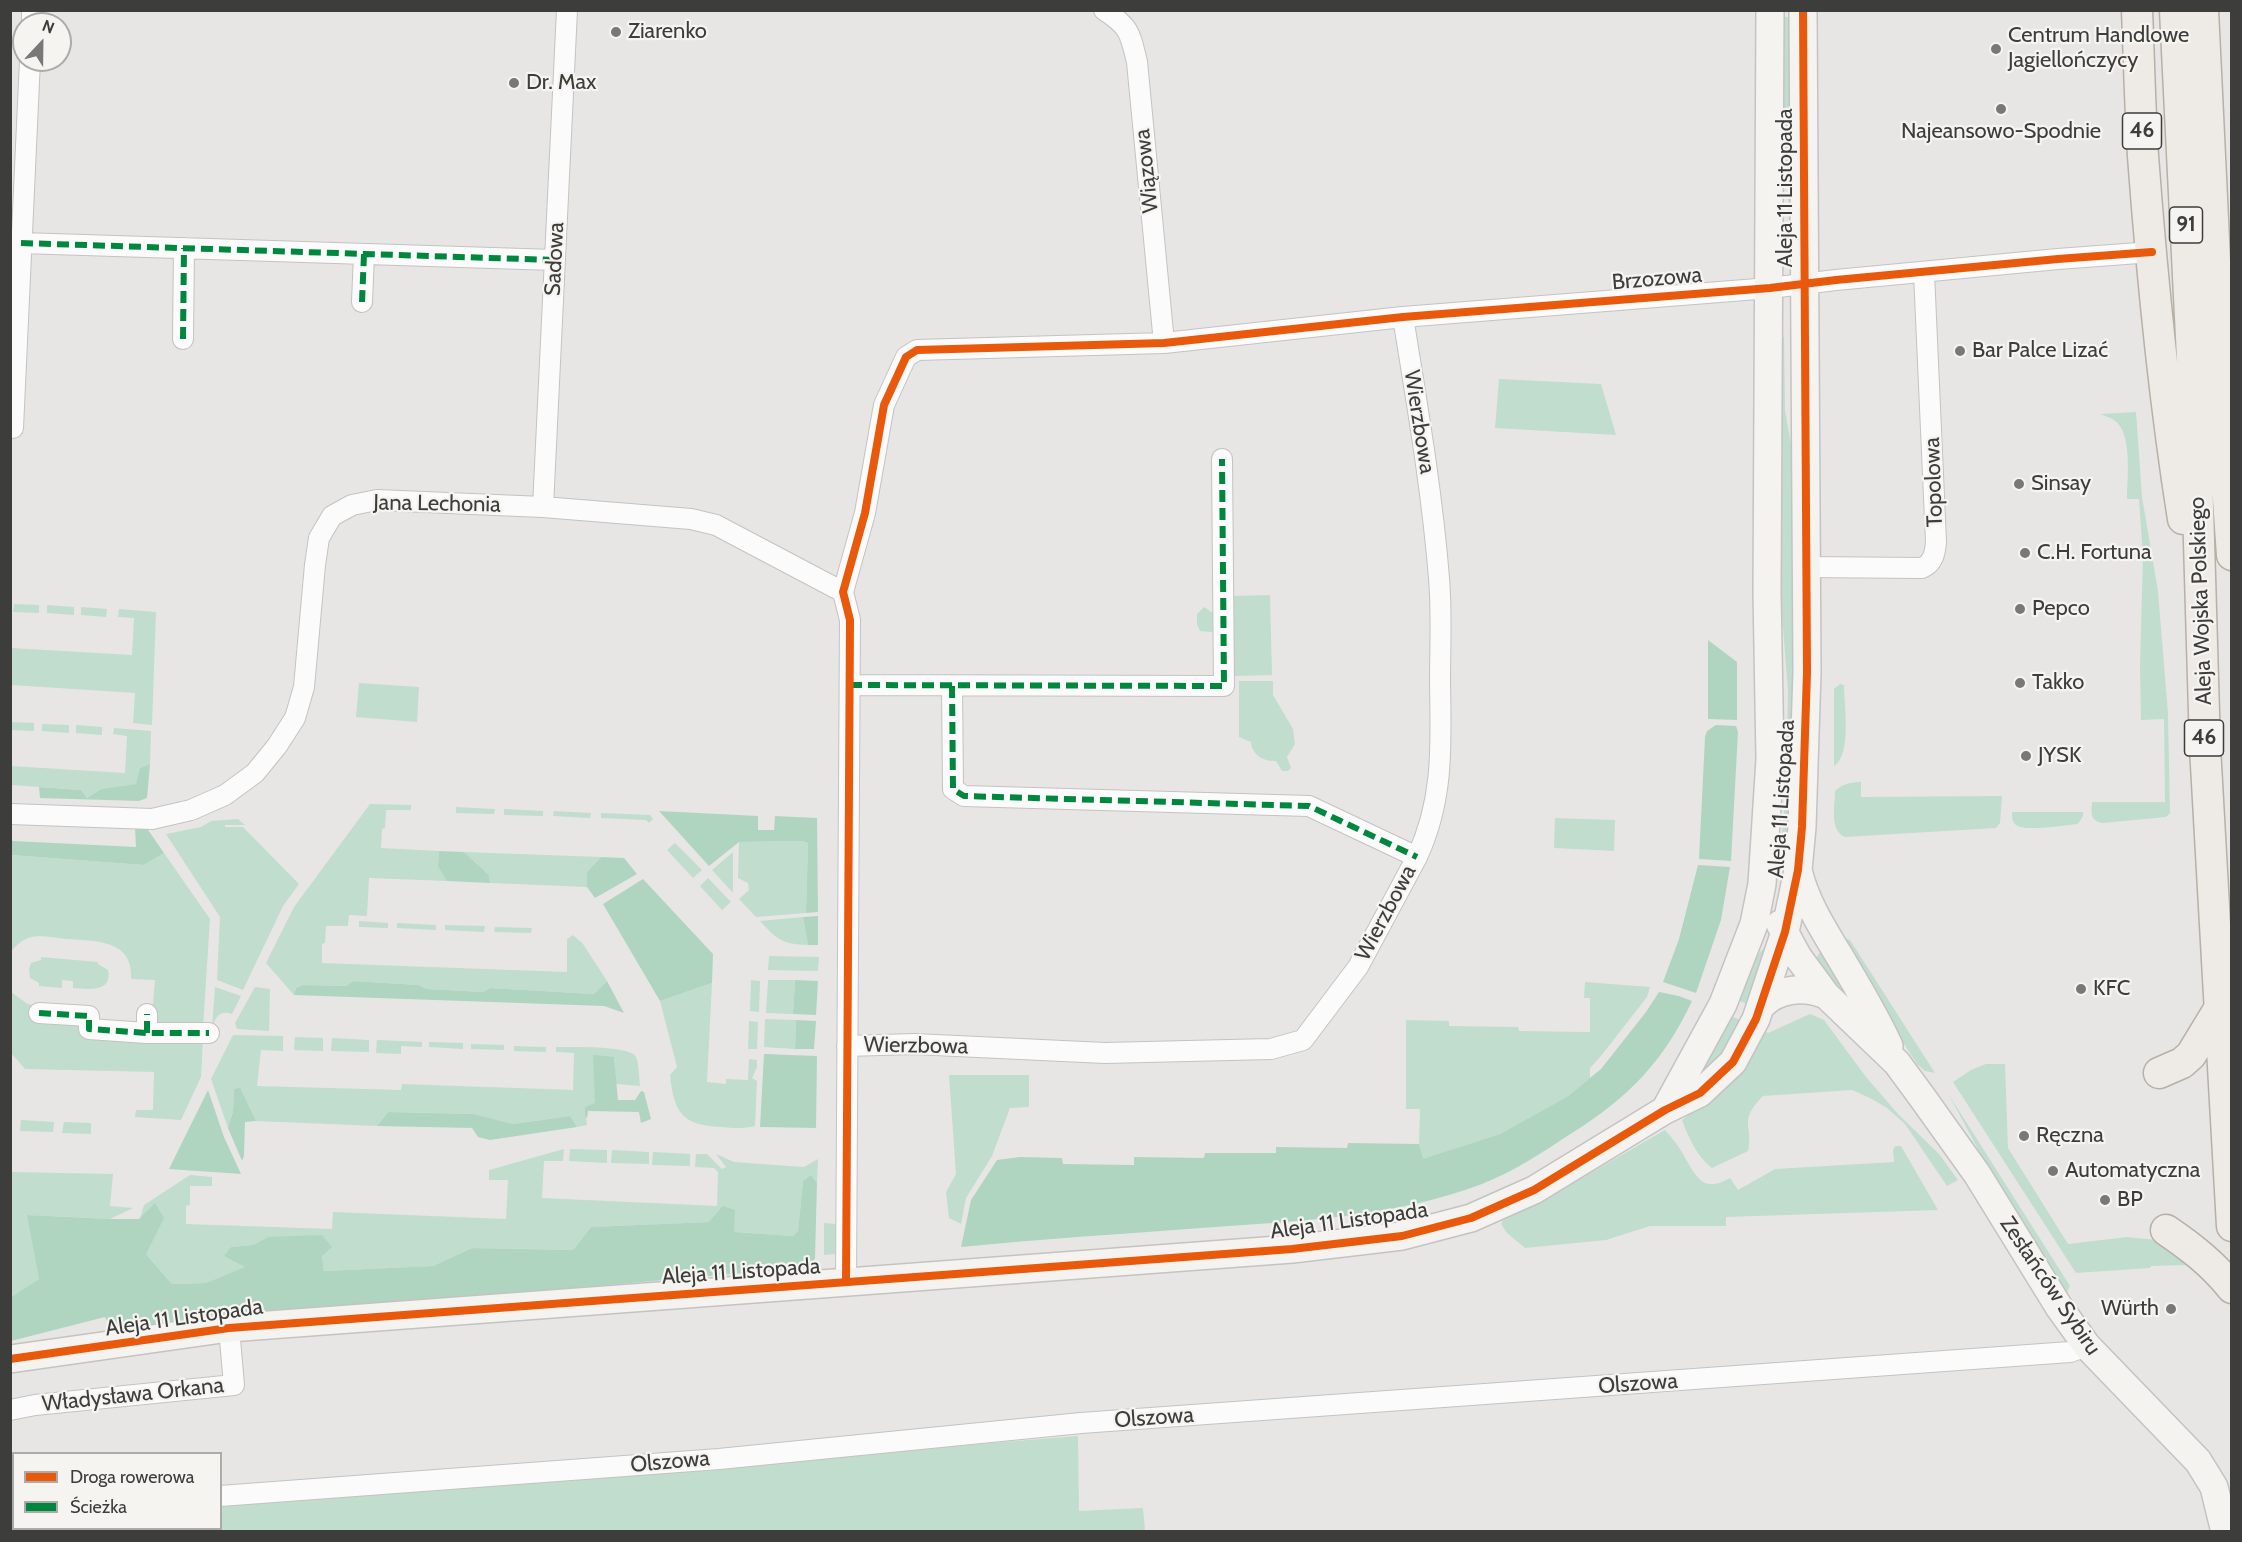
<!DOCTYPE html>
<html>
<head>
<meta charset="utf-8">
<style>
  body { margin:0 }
  #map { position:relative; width:2242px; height:1542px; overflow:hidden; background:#e7e6e5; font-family:Cabin,sans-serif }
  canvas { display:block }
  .frame { position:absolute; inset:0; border:12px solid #3d3d3b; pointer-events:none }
  .legend { position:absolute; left:12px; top:1452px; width:210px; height:78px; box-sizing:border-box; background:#f6f4f1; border:2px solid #acaba8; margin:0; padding:8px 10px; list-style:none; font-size:18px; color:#3d3d3b }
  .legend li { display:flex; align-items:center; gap:12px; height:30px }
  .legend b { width:30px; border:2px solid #acaba8 }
  .north { position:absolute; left:12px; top:12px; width:60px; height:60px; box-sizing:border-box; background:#f6f4f1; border:2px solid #acaba8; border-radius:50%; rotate:22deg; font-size:16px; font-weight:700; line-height:24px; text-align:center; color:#3d3d3b }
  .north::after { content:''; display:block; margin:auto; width:21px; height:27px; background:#787876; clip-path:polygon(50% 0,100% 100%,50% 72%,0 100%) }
</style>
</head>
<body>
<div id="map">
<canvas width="2242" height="1542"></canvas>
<div class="frame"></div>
<ul class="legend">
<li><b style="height:8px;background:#e8590c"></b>Droga rowerowa</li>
<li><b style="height:8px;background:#00873e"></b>Ścieżka</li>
</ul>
<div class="north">N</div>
</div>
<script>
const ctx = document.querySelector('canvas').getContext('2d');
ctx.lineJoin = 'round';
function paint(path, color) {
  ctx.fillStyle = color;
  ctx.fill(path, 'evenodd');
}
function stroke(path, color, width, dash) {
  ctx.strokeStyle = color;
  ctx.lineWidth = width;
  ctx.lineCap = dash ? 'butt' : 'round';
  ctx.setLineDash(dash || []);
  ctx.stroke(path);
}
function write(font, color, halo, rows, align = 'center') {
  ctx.font = font + ' Cabin,sans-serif';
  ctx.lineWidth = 4.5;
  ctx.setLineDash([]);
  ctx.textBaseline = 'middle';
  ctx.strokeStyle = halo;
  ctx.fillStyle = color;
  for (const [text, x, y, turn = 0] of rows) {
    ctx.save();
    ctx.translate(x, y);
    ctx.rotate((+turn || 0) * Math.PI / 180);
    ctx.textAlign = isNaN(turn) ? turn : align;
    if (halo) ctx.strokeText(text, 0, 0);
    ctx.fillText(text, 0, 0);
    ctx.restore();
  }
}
paint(new Path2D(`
  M 1779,17 L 1796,17 L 1791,262 L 1789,258 L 1788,173 L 1779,119 Z
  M 1779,337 L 1784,337 L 1785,410 L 1795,468 L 1795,682 L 1790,861 L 1780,860 L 1786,785 L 1788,691 L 1780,589 Z
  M 1499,379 L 1601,384 L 1616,435 L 1495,428 Z
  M 2136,412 L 2142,497 L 2158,591 L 2168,714 L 2170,813 L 2166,817 L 2103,823 C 2090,821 2091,813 2092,802 L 2165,802 L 2164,719 L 2141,720 L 2140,665 L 2143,557 L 2139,499 L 2127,499 C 2127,477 2133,433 2114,420 C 2110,417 2104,416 2100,414 Z
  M 1270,595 L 1272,675 L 1234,676 L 1233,596 Z
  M 14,604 L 39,605 L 39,613 L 13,612 Z
  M 47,605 L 74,607 L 74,615 L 47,613 Z
  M 81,607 L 107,609 L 106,617 L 81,615 Z
  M 1204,607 L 1213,613 L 1216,625 L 1212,632 L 1200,631 L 1197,624 L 1197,614 Z
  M 119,609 L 156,612 L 152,725 L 133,723 L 135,693 L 11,685 L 11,648 L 132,655 L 134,618 L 118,617 Z
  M 1239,681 L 1273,681 L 1273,695 L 1293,729 L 1295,744 L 1287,757 L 1291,768 L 1288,771 L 1282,771 L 1276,761 C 1264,762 1252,755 1251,742 L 1239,737 Z
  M 359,683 L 419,687 L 417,722 L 356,717 Z
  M 1840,684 L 1844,685 C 1844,704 1852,755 1834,766 L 1834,689 Z
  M 10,722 L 34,723 L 34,731 L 11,730 Z
  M 42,724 L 69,725 L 69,733 L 42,731 Z
  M 76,725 L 102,727 L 102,735 L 76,733 Z
  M 114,728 L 151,731 L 150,764 L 140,768 L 137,784 L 101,789 L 87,798 L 81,790 L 11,785 L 10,766 L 125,773 L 127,736 L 113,734 Z
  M 1861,782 L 1861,797 L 2002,796 L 2000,823 L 1996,828 L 1845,837 C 1829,830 1835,806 1835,791 C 1842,784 1851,782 1861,782 Z
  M 370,804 L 411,805 L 411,810 L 386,810 L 385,828 L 382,829 L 381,848 L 439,851 L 438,867 L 447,881 L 369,878 L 367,916 L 349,915 L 348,926 L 326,926 L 325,943 L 322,944 L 322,963 L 567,972 L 567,939 L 573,935 L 583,944 L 607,981 L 594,994 L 490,988 L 483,992 L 427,989 L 419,985 L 353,981 L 348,986 L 303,985 L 296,988 L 294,995 L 266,963 L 294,907 Z
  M 456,807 L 495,809 L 494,814 L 456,813 Z
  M 504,809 L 543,811 L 543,816 L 504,815 Z
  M 554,811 L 591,813 L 590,818 L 553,816 Z
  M 2012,812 L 2083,812 L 2083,816 L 2078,824 C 2066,825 2025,832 2016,825 C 2012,822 2012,817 2012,812 Z
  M 601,813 L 650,815 L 653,819 L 649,823 L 646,820 L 601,818 Z
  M 1555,818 L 1615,820 L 1614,851 L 1554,848 Z
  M 238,819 L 245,825 L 225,825 L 225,827 L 243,827 L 299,884 L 283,906 L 243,990 L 217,980 L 220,917 L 166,834 L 201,827 L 211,821 Z
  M 802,841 L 808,843 L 806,913 L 756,917 L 739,899 L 749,890 L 748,883 L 738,878 L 739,842 Z
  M 675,843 L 702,870 L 693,878 L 667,850 Z
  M 464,852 L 601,857 L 587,872 L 587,887 L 490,883 L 489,875 Z
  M 733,852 L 733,893 L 712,870 Z
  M 164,853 L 210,919 L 203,1028 L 155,1026 L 152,1014 L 155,980 L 131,979 C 134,939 94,941 66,939 C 54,938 40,934 28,938 C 21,941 15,946 11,952 L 11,855 L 144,865 Z
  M 708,878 L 731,902 L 722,910 L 700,886 Z
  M 803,917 L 808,945 C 781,944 778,940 760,921 Z
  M 359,921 L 388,923 L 388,928 L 359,927 Z
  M 397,923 L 436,925 L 436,930 L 397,928 Z
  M 445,925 L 485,926 L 484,932 L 445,930 Z
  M 495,927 L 532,928 L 531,933 L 494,932 Z
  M 1841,937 L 1850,940 L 1935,1073 L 1925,1071 L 1917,1064 L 1837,941 Z
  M 1768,944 L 1752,1006 L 1735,999 L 1752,960 Z
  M 1821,951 L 1861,1011 L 1812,964 Z
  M 769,956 L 819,957 L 818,971 L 768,970 Z
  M 41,957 L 98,962 L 98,964 L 108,970 C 113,993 87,989 73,988 L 73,981 L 62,980 L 62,988 L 39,986 L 39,983 L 30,978 L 29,969 L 31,963 L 41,960 Z
  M 751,980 L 760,981 L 759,1012 L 750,1011 Z
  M 768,980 L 795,980 L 793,1014 L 766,1013 Z
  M 1585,982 L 1650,987 L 1647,997 L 1601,1056 L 1590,1068 L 1590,1078 L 1568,1096 L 1500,1134 L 1422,1160 L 1419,1144 L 1420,1109 L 1406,1109 L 1406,1020 L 1449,1021 L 1449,1026 L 1518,1027 L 1519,1031 L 1590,1032 L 1590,998 L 1584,998 Z
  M 712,983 L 707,1082 L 726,1084 L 726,1079 L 748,1080 L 749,1059 L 757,1060 L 757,1067 L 752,1078 L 757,1081 L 755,1126 C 743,1129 733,1128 721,1127 C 682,1125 674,1113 670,1075 L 677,1067 L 660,1001 Z
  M 215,987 L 241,996 L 232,1014 C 220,1010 215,1017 212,1028 Z
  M 255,987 L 270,989 L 269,1031 L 237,1029 L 235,1023 Z
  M 10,991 L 26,1003 L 84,1025 L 203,1038 L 201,1077 L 181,1120 L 135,1117 L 136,1110 L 153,1110 L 154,1072 L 25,1069 L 11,1053 Z
  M 1810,1014 L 1824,1020 L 1866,1077 L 1898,1114 L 1939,1154 L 1958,1180 L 1947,1186 L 1905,1124 L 1887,1108 L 1870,1098 L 1852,1090 L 1763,1096 C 1737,1122 1754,1125 1748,1151 L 1712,1168 C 1698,1158 1688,1137 1682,1120 L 1716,1093 L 1763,1030 L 1768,1033 Z
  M 1728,1015 L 1745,1022 L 1735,1040 L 1693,1086 Z
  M 765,1019 L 796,1020 L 795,1049 L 764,1047 Z
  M 749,1021 L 758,1022 L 757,1049 L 748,1049 Z
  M 233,1035 L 283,1036 L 283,1051 L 261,1050 L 257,1086 L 401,1090 L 402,1084 L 573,1090 L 574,1053 L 556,1052 L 556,1047 C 570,1047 631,1045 636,1057 C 639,1064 639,1077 640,1086 L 616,1084 L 614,1057 L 595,1104 L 585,1107 L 587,1125 L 577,1127 L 570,1116 L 513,1124 L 474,1114 L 388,1112 L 377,1126 L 256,1121 L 240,1087 L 234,1089 L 233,1111 L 228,1128 L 211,1079 Z
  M 295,1037 L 323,1038 L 323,1051 L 294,1050 Z
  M 332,1038 L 369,1040 L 369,1052 L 331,1051 Z
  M 377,1040 L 422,1042 L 422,1047 L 401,1046 L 401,1054 L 376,1053 Z
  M 429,1042 L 463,1043 L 463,1049 L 429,1047 Z
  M 471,1044 L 504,1045 L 504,1050 L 471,1049 Z
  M 514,1046 L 546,1047 L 546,1052 L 514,1051 Z
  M 1986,1064 L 2005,1064 L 2008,1148 L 2068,1244 L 2127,1237 L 2157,1240 L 2188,1265 L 2151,1266 L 2150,1268 L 2076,1273 L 1953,1082 L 1971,1070 Z
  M 949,1075 L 1029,1075 L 1029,1107 L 1010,1108 L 992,1156 L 966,1198 L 961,1224 L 949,1218 L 946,1192 L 956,1174 Z
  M 1949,1095 L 2070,1286 L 2065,1296 L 2008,1205 Z
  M 21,1120 L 54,1122 L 53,1132 L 20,1131 Z
  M 64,1122 L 91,1123 L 91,1134 L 62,1133 Z
  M 1665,1130 C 1672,1138 1678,1145 1683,1154 C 1696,1176 1702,1194 1730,1178 L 1738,1190 L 1775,1169 L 1894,1162 L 1893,1150 L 1895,1146 L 1901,1146 L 1938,1210 L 1726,1217 L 1726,1226 L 1650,1226 L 1606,1240 L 1525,1248 L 1507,1233 L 1501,1224 L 1504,1219 L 1535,1205 Z
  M 564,1149 L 563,1161 L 544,1161 L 542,1198 L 717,1206 L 718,1172 L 714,1168 L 695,1167 L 696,1154 L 707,1154 L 722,1169 L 726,1167 L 716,1154 L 734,1162 L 804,1167 L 818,1159 L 817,1183 L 811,1176 L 803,1181 L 798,1231 L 793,1236 L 734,1232 L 709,1222 L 591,1227 L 573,1250 L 472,1248 L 433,1266 L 324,1271 L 322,1256 L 268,1237 L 253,1245 L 231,1247 L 225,1256 L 246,1267 L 206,1283 L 172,1284 L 146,1254 L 140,1219 L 144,1205 L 190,1175 L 212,1177 L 212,1186 L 190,1186 L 190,1205 L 186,1206 L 186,1224 L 332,1229 L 333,1212 L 506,1219 L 508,1180 L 489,1180 L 489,1170 Z
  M 570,1149 L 607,1150 L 607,1163 L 569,1161 Z
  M 612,1150 L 649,1152 L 649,1164 L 611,1163 Z
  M 653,1152 L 690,1154 L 690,1166 L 652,1165 Z
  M 11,1172 L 113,1174 L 110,1206 L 133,1208 L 110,1219 L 28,1215 L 39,1279 L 11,1297 Z
  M 824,1223 L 836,1224 L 835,1254 L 824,1255 Z
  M 1078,1436 L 1079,1511 L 1143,1508 L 1145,1531 L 19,1532 L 18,1529 L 220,1528 L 221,1505 Z`), '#c1ddce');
paint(new Path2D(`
  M 1708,640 L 1737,662 L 1737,720 L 1708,719 Z
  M 1716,725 L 1736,726 L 1738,732 L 1731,861 L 1699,859 L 1705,737 L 1707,731 Z
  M 150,764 L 147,798 L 139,801 L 40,798 L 39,787 L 81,790 L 87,798 L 101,789 L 136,784 L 140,768 Z
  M 659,811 L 758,816 L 758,830 L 774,830 L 775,816 L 817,818 L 818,912 L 806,913 L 808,843 L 802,841 L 739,842 L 709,866 Z
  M 135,827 L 146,827 L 164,853 L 144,865 L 11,855 L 10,839 L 13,841 L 136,847 Z
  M 439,851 L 464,852 L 489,875 L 490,883 L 447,881 L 438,867 Z
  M 601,857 L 624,858 L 637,874 L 595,898 L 587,887 L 587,872 Z
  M 1698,865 L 1730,867 L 1721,920 L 1696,993 L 1663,982 L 1679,939 Z
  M 643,879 L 713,954 L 712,983 L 660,1001 L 603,904 Z
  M 818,916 L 818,945 L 808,945 L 803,917 Z
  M 795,980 L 818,981 L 816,1015 L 793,1014 Z
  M 353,981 L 419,985 L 427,989 L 483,992 L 490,988 L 594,994 L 607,981 L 624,1013 L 604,1006 L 294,995 L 296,988 L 303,985 L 347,986 Z
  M 1659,992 L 1679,996 L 1692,1001 C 1664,1061 1628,1098 1572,1133 C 1543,1152 1515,1171 1482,1184 C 1393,1218 1295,1221 1201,1228 C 1121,1234 1041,1239 961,1247 L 971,1200 L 997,1160 L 1020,1157 L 1062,1158 L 1063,1164 L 1134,1165 L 1134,1157 L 1204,1158 L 1205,1153 L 1276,1153 L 1276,1147 L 1347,1148 L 1348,1143 L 1419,1144 L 1423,1159 L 1500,1134 L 1568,1096 L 1601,1069 L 1646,1012 Z
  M 796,1020 L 816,1021 L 814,1049 L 795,1049 Z
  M 764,1054 L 817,1056 L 816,1128 L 760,1127 Z
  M 593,1055 L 614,1057 L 618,1100 L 635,1100 L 641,1091 L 644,1092 L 651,1119 L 641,1123 L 639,1112 L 588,1111 L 587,1118 L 585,1116 L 585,1107 L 595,1103 Z
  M 240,1087 L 256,1121 L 245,1122 L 244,1156 L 242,1161 L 228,1128 L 233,1111 L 234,1089 Z
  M 208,1090 L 224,1137 L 241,1174 L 169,1169 Z
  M 388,1112 L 474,1114 L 513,1124 L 570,1116 L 577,1127 L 490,1140 L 478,1137 L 472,1128 L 377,1126 Z
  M 811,1175 L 817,1183 L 815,1258 L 811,1267 L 552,1290 L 209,1315 L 112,1331 L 105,1317 L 11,1341 L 11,1297 L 39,1279 L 27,1215 L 110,1219 L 139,1219 L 155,1203 L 164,1218 L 146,1254 L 172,1284 L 206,1283 L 245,1267 L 224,1256 L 231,1247 L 253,1245 L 268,1237 L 322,1235 L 332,1247 L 322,1256 L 324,1271 L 433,1266 L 472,1248 L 573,1250 L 591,1227 L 709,1222 L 723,1206 L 735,1210 L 734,1232 L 793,1236 L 798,1231 L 803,1181 Z`), '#afd5c1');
const street = new Path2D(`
  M 1104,10 C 1130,27 1130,33 1137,62 L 1164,343
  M 32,24 L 32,10
  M 21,243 L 555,260
  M 362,302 L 364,254
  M 183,339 L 184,248
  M 10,428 L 13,428 L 30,60
  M 543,507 L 567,10
  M 1805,567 L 1922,568 C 1933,563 1935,554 1936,542 L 1924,273
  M 850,685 L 1224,686 L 1222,459
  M 952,686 L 953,789 L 964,796 L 1309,806 L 1417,857
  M 10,814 L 152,819 L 191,810 L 225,795 L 255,773 L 277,746 L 295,718 L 304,687 L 315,565 L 319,538 L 332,516 L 352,505 L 377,500 L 543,507 L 691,519 L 716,525 L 843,592
  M 39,1013 L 89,1016 L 89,1029 L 147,1033 L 209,1033
  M 147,1033 L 147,1014
  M 847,1046 L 914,1044 L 1105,1053 L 1271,1049 L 1303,1040 L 1358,967 L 1417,857 C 1444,799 1441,745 1440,683 C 1440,648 1442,613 1439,578 C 1432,491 1417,404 1403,317
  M 846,1282 L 850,620 L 843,592 L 865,513 L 884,405 L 906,357 L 917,350 L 1164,343 L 1403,317 L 1770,288 L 1836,280 L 2058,259 L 2152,252
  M 10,1410 L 35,1405 L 234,1385 L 229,1328
  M 220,1496 L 719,1459 L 1081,1423 L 2070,1352 L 2087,1346
  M 10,1510 L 14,1510`);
const secondary = new Path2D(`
  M 1798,870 C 1805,901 1823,929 1840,957 C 1857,986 1875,1015 1889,1046
  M 1780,924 L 1798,957 L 1826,995 L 1897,1063 L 1922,1097 L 1977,1174 L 2059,1307 L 2087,1346 L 2198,1461 L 2214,1487 L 2225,1532
  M 1761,1006 C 1778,988 1804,986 1826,995
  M 1665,1110 L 1723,1004 L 1754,924 L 1762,884 L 1770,759 L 1767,592 L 1770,10
  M 10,1359 L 229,1328 L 1292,1249 L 1402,1236 L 1471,1218 L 1534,1190 L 1665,1110 L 1700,1093 L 1733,1062 L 1756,1019 L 1785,932 L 1798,870 L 1802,827 L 1807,672 L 1803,10`);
const primary = new Path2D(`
  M 2137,10 C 2139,59 2140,108 2143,156 C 2152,277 2164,399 2183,519
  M 2175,10 L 2196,439 L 2205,747 L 2232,1226
  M 2203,10 L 2223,428 L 2232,555
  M 2159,1073 L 2182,1063 L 2191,1055 L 2219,1009
  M 2166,1230 C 2191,1247 2213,1264 2232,1288`);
stroke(street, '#c4c3c2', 22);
stroke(secondary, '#c4c3c2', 30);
stroke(primary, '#b6b0a7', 33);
stroke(street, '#fbfbfb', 20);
stroke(secondary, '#f5f3f0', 27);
stroke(primary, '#eeeae5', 30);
stroke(new Path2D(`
  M 21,243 L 555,260
  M 362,302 L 364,254
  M 183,339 L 184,248
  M 850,685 L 1224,686 L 1222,459
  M 952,686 L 953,789 L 964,796 L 1309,806 L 1417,857
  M 39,1013 L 89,1016 L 89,1029 L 147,1033 L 209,1033
  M 147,1033 L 147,1014`), '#00873e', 6, [12, 6]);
stroke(new Path2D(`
  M 846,1282 L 850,620 L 843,592 L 865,513 L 884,405 L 906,357 L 917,350 L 1164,343 L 1403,317 L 1770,288 L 1836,280 L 2058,259 L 2152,252
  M 10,1359 L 229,1328 L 1292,1249 L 1402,1236 L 1471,1218 L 1534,1190 L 1665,1110 L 1700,1093 L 1733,1062 L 1756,1019 L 1785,932 L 1798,870 L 1802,827 L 1807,672 L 1803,10`), '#e8590c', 8);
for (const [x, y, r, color] of [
  [616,32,6,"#787876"],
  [1996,49,6,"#787876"],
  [514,83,6,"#787876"],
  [2001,109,6,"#787876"],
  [1960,351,6,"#787876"],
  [2019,484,6,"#787876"],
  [2025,553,6,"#787876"],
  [2020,609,6,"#787876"],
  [2020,683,6,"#787876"],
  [2026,756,6,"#787876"],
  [2081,989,6,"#787876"],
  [2024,1136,6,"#787876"],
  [2053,1171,6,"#787876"],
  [2105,1200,6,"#787876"],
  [2171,1309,6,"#787876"]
]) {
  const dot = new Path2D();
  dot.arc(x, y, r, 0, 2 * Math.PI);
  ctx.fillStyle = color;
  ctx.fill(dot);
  stroke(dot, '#f6f4f1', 2);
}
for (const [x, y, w] of [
  [2142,131,39],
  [2186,225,33],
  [2204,738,39]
]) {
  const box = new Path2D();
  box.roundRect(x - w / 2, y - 18, w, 36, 4.5);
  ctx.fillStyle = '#f6f4f1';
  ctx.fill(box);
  stroke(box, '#3d3d3b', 1.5);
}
write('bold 21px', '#3d3d3b', null, [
  ["46",2142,131],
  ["91",2186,225],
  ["46",2204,738]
]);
write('22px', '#3d3d3b', '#f6f4f1', [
  ["Ziarenko",628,32],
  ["Centrum Handlowe",2008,36],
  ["Jagiellończycy",2008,61],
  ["Dr. Max",526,83],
  ["Najeansowo-Spodnie",2001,132,"center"],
  ["Bar Palce Lizać",1972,351],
  ["Sinsay",2031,484],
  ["C.H. Fortuna",2037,553],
  ["Pepco",2032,609],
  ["Takko",2032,683],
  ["JYSK",2038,756],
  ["KFC",2093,989],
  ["Ręczna",2036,1136],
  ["Automatyczna",2065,1171],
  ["BP",2117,1200],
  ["Würth",2159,1309,"right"]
], 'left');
write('22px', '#3d3d3b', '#f6f4f1', [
  ["Wiązowa",1147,171,-96],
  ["Aleja 11 Listopada",1786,188,-90],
  ["Sadowa",555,259,-87],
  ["Brzozowa",1657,279,-5],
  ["Wierzbowa",1419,422,81],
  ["Topolowa",1934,482,-92],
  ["Jana Lechonia",437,504,1],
  ["Aleja Wojska Polskiego",2201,601,-92],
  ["Aleja 11 Listopada",1782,799,-86],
  ["Wierzbowa",1386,913,-62],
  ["Wierzbowa",916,1046,1],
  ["Aleja 11 Listopada",1349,1221,-8],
  ["Aleja 11 Listopada",741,1272,-4],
  ["Zesłańców Sybiru",2050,1286,56],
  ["Aleja 11 Listopada",184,1318,-8],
  ["Olszowa",1638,1384,-4],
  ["Władysława Orkana",133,1395,-6],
  ["Olszowa",1154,1418,-4],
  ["Olszowa",670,1462,-5]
]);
</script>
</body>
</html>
